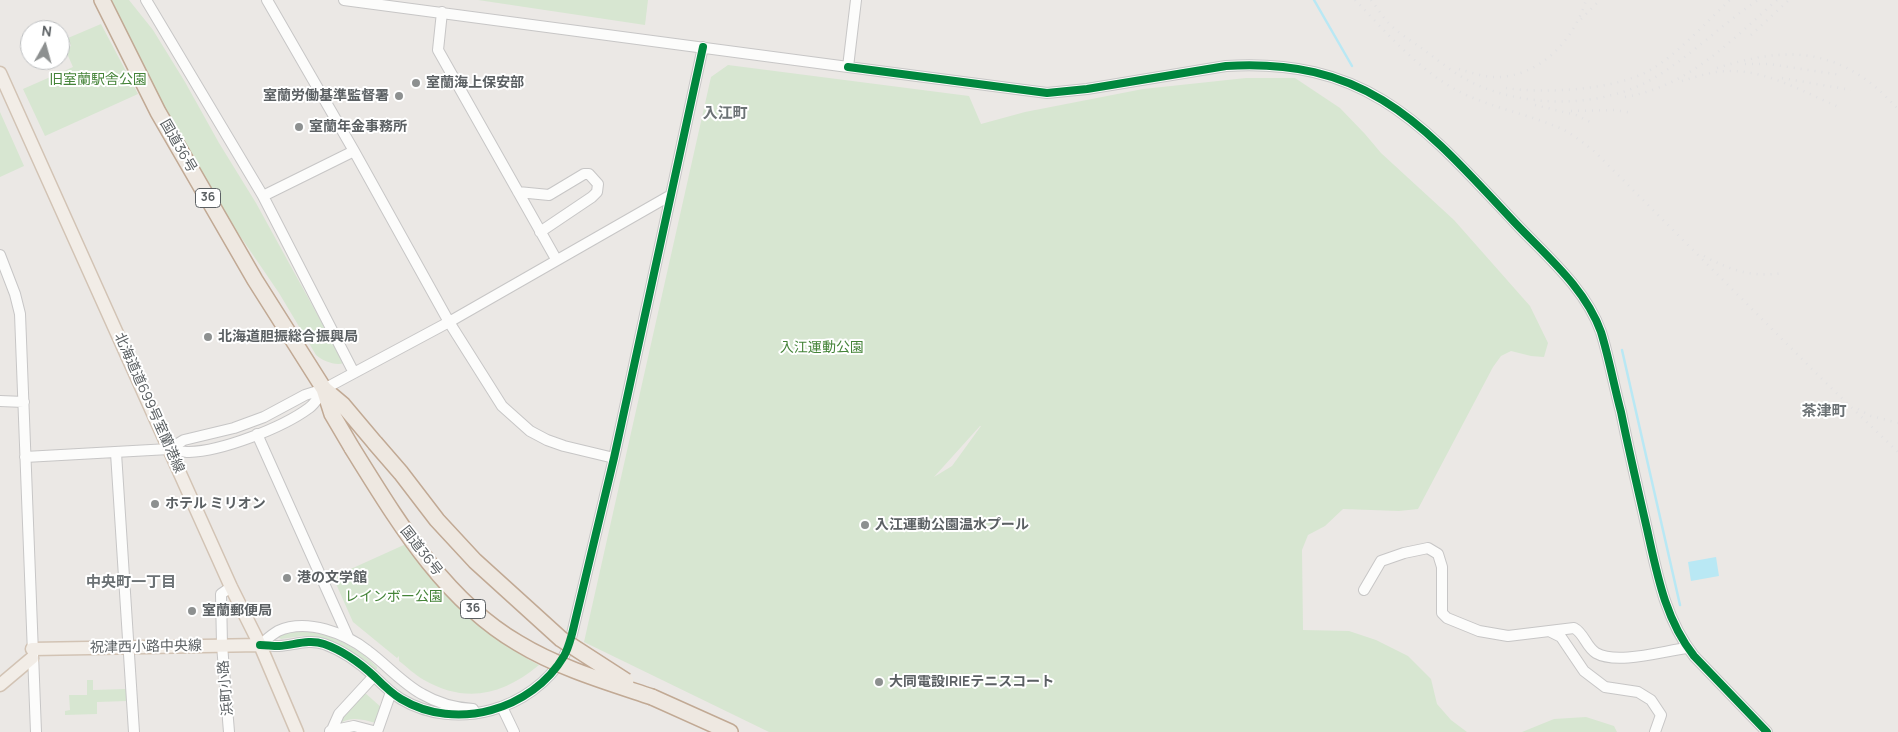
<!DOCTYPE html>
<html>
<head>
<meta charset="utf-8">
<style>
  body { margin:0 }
  #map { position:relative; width:1898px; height:732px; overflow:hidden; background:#ebe8e5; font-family:Manrope,sans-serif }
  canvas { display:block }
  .north { position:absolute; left:20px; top:20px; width:50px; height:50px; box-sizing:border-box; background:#fff; border:1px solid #bdbfc1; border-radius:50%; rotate:7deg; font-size:14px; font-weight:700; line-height:20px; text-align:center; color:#5b6063 }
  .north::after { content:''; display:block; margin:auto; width:18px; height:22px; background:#8d9090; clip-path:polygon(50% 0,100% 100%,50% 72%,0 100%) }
</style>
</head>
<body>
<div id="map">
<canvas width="1898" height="732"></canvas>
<div class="north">N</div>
</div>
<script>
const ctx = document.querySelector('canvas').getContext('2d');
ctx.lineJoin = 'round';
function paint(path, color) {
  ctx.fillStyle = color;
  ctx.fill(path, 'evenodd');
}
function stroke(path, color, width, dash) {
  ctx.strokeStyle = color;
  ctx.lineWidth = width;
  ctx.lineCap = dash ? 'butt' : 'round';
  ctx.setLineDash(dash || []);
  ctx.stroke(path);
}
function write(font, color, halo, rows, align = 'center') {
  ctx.font = font + ' Manrope,"Noto Sans JP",sans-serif';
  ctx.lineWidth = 4;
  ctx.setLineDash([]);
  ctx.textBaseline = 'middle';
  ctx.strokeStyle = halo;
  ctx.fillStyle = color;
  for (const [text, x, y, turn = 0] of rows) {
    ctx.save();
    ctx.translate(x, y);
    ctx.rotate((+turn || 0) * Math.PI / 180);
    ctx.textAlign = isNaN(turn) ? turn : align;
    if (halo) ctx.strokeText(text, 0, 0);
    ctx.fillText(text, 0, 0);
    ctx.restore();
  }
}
paint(new Path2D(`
  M 112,0 L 129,0 L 153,30 L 185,82 L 219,143 L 256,203 L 344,363 C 335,366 323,361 316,355 L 279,293 L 225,214 L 182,143 L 141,67 Z
  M 478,0 L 648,0 L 645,25 Z
  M 101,24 L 138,94 L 45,136 L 23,89 L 73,67 L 65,49 L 71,46 L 68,38 Z
  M 728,65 L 969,96 L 981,124 L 1025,112 L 1143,89 L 1246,78 L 1295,78 L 1340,108 L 1365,134 L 1381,153 L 1454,220 L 1530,306 L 1548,343 L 1544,357 L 1531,356 L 1511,351 L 1501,356 L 1493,367 L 1418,509 L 1399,511 L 1343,509 L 1325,526 L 1308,535 L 1302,550 L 1303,630 L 1349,631 L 1376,640 L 1408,656 L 1431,679 L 1437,704 L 1451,720 L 1467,732 L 769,732 L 584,642 L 711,77 ZM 981,426 L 952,466 L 934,477 L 980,426 Z
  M 0,112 L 24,166 L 0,177 Z
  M 406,544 C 447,588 485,638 539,665 C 503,695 466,704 424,680 C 415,675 407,667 399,661 L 399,656 L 397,658 L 353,622 L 333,577 Z
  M 301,630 C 332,635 355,645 377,667 L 377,669 L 373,670 L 321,638 L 302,636 L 281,639 L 278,637 L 279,634 Z
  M 87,680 L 93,680 L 93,690 L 126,689 L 127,701 L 97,702 L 97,714 L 65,715 L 65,711 L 70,710 L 69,695 L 87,695 Z
  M 364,692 L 382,708 L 376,723 C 365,720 353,716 342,722 L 341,718 Z
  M 1586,717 L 1614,726 L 1617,732 L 1522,732 L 1554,719 Z`), '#d7e6d1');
paint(new Path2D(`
  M 1716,557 L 1719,576 L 1691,581 L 1688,562 Z`), '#b9e8f4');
stroke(new Path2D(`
  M 1314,0 L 1352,66
  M 1622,350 L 1680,605`), '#b9e8f4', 2.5);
const minor = new Path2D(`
  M 146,0 L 263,196 L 354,373
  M 267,0 L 354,151 L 449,322 L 502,406 L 530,431 L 547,440 L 564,446 L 614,458
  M 344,0 L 848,67 L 856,0
  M 442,12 L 438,50 L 556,259
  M 848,67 L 1047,93 L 1087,89 L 1226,66 C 1373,57 1428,131 1520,228 C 1550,259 1586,290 1601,332 C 1609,358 1614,386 1621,412 C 1629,451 1638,490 1647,529 C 1657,574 1665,619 1694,656 L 1767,732
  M 518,192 L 549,195 L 584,174 L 589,174 L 598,184 L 597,192 L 592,197 L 540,232
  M 263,196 L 354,151
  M 0,255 L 15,294 L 20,314 L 36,732
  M 0,401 L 24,402
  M 257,434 L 348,637
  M 169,449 L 184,440 L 234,428 L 264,417 L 305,395 L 324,389 L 449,322 L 671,195
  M 116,453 L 134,732
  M 25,457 L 169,449 C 176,450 183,452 189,452 C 222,451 282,428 309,408 C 315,404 319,396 324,390
  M 1364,590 L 1381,561 L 1404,553 L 1428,548 L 1438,554 L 1442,567 L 1442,613 L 1447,618 L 1479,631 L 1508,636 L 1574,628 C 1584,633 1586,647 1596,653 C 1617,665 1663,651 1687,648
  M 1549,631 L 1561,637 L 1584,671 L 1605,687 L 1638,692 L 1651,700 L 1661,715 L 1655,732
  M 260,645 C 266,645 272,646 279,646 C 294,645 309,639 324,644 C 344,651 360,663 375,677 C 383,685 391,693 401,699 C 456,732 532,710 564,656 C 568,649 570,641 572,634 L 614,458 L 703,47
  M 260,645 C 266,640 271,635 278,631 C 307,618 345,633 368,651 C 387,665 402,683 422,694 C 439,704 455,708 473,709
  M 502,707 L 514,732
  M 330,731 L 354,726 L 377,732
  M 229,732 L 222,645 L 221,594 L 231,587
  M 331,732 L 339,714 L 374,676
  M 377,732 L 391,692`);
const major = new Path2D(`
  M 0,73 L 231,587 L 260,645 L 297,732
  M 32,649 L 260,645
  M 0,685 L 32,658`);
const highway = new Path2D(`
  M 102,0 L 158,112 L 255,280 L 324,389 L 332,414 L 352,448
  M 324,389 L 343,405 L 375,443
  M 652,697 L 730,732`);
stroke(minor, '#c7c6c6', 12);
stroke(major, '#d2c3b4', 15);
stroke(highway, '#c1a994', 18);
stroke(minor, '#fcfcfb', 10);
stroke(major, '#f2ede7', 12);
stroke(highway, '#eee8e1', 15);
stroke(new Path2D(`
  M 1355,0 C 1389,35 1425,78 1471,97 C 1501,110 1534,116 1564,130 C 1575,136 1585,144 1595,152 L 1824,381 L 1898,452
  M 1371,0 C 1376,6 1380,13 1385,19 C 1394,30 1408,39 1420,47 C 1438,60 1457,76 1477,85 C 1531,108 1603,108 1654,78 C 1691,56 1722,24 1758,0
  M 1581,19 L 1600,0
  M 1751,35 L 1789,0
  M 1745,64 L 1769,64 L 1841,75
  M 1717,68 C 1774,50 1823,45 1873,85 C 1882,92 1890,101 1898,109
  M 1459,69 C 1469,72 1481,76 1492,77 C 1538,79 1574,41 1586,0
  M 1782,78 L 1851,90
  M 1682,81 C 1696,77 1713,71 1728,71 C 1768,70 1805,93 1841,108
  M 1506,88 C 1546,94 1617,90 1652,69 C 1680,52 1706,22 1730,0
  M 1625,97 C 1690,86 1730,41 1777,0
  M 1535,105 L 1576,115 L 1594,124
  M 1571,111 L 1614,110 L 1633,113
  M 1704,256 C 1730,270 1753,278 1782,273
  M 1858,409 L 1871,416 L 1898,423`), '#e2e1e2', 2.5, [1, 6]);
const highwayBridge = new Path2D(`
  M 375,443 L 401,473 L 437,520 L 475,561 L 561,639 L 626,681
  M 352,448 C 397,520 443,599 518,643 C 559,668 607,682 652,697`);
stroke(highwayBridge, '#c1a994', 18, []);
stroke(highwayBridge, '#eee8e1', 15);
stroke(new Path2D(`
  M 848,67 L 1047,93 L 1087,89 L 1226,66 C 1373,57 1428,131 1520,228 C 1550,259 1586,290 1601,332 C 1609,358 1614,386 1621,412 C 1629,451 1638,490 1647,529 C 1657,574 1665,619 1694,656 L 1767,732
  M 260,645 C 266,645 272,646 279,646 C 294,645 309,639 324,644 C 344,651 360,663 375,677 C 383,685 391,693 401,699 C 456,732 532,710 564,656 C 568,649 570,641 572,634 L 614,458 L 703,47`), '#00873e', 8);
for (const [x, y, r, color] of [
  [416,83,5,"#8d9090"],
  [399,96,5,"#8d9090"],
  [299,127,5,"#8d9090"],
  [208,337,5,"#8d9090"],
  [155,504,5,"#8d9090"],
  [865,525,5,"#8d9090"],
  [287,578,5,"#8d9090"],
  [192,611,5,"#8d9090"],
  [879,682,5,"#8d9090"]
]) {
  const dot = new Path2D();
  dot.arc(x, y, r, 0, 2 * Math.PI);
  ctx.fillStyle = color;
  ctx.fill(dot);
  stroke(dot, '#fff', 2);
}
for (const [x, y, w] of [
  [208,198,25],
  [473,609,25]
]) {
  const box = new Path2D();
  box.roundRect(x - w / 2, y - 9.5, w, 19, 4);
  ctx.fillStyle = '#fff';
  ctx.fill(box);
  stroke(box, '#5b6063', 1);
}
write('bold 12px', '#5b6063', null, [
  ["36",208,198],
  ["36",473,609]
]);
write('14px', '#458439', '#fff', [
  ["旧室蘭駅舎公園",98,80],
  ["入江運動公園",822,348],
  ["レインボー公園",394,597]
]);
write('bold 14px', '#5b6063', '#fff', [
  ["室蘭海上保安部",426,83],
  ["室蘭労働基準監督署",389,96,"right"],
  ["室蘭年金事務所",309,127],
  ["北海道胆振総合振興局",218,337],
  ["ホテル ミリオン",165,504],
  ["入江運動公園温水プール",875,525],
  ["港の文学館",297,578],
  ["室蘭郵便局",202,611],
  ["大同電設IRIEテニスコート",889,682]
], 'left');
write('14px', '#5b6063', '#fff', [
  ["国道36号",178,146,60],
  ["北海道道699号室蘭港線",149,403,66],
  ["国道36号",421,551,52],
  ["祝津西小路中央線",146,647,-1],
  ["浜町小路",226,688,-95]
]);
write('bold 15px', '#6c7275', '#fff', [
  ["入江町",725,114],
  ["茶津町",1824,412],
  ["中央町一丁目",131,583]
]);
</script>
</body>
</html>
